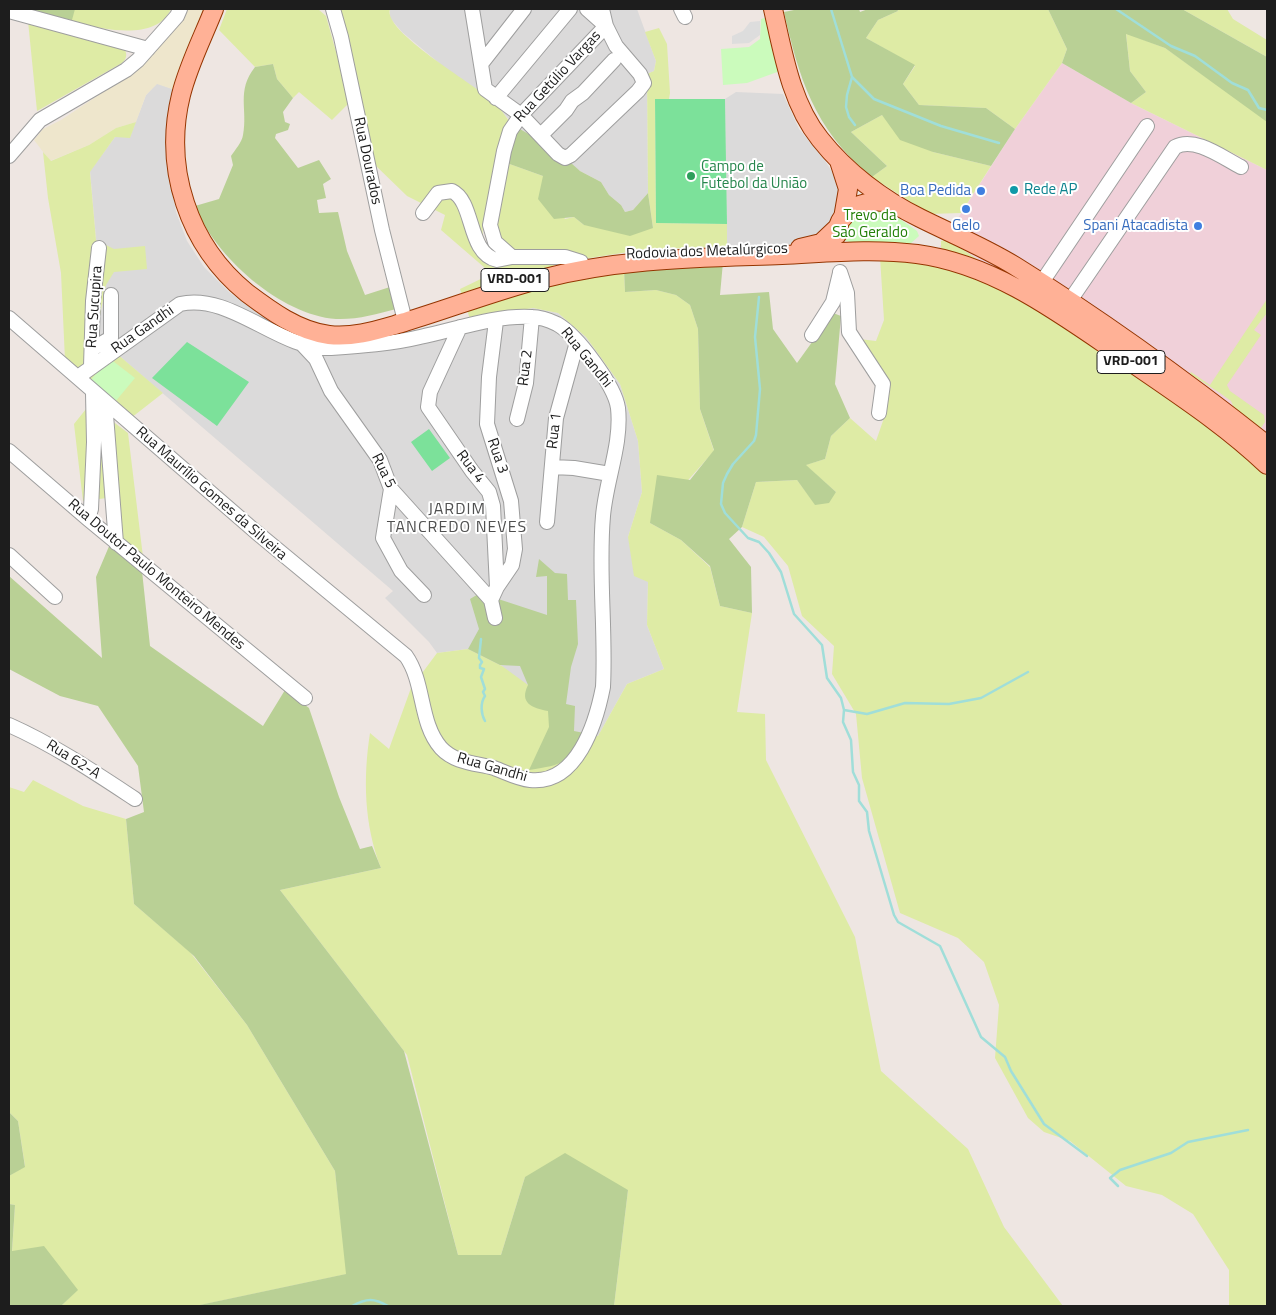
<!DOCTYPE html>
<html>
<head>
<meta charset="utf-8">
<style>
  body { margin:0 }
  #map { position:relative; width:1276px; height:1315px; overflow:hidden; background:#eee6e2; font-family:"Titillium Web",sans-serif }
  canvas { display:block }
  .frame { position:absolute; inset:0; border:10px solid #1d1d1d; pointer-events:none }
</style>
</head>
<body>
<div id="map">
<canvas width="1276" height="1315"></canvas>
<div class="frame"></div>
</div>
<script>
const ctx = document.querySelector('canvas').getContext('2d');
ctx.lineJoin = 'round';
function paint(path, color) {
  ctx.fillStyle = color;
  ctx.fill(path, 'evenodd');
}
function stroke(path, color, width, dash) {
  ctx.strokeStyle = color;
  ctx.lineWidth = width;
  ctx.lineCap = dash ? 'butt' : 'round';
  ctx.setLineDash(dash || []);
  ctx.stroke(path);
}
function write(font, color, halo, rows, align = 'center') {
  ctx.font = font + ' "Titillium Web",sans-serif';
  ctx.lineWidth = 4;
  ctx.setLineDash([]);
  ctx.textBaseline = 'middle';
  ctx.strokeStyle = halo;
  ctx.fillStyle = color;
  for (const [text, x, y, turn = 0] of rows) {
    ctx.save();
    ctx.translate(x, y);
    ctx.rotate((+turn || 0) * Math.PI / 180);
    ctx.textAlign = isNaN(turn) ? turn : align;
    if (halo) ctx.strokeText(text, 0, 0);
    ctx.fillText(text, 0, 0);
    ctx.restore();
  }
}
paint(new Path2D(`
  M 390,9 L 637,9 L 656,61 L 654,71 L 647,74 L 648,193 L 633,210 L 625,212 L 621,205 L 609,195 L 601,182 L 565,163 L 542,142 L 515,126 L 490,99 L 452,74 L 402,32 L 390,18 Z
  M 157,83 L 175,90 L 167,117 L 167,153 L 176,212 L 187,241 L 204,267 L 229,292 L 248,306 L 274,320 L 386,347 L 502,313 L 533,308 L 558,313 L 586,337 L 620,384 L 638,441 L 642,492 L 628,537 L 648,582 L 647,625 L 664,669 L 627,684 L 598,736 L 572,733 L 502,666 L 468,649 L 437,653 L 429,642 L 385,598 L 393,591 L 96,336 L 106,284 L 96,239 L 90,171 L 115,137 L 130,137 L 146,95 Z
  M 736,92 L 783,94 L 799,129 L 826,162 L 837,180 L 840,191 L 837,215 L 819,237 L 796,244 L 727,247 L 725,99 Z`), '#dbdada');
paint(new Path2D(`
  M 1062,63 L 1131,103 L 1267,170 L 1267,475 L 1252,461 L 930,262 L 1015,129 Z`), '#f0d0d9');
paint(new Path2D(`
  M 184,9 L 205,9 L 175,90 L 157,84 L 146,95 L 136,122 L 116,128 L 89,145 L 50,161 L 34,140 L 43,129 L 61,120 L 120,81 Z`), '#eee6cc');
paint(new Path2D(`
  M 35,9 L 171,9 C 152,51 70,20 35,12 Z
  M 227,9 L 318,9 L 326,16 L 350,102 L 332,120 L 299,92 L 293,98 L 277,79 L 273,64 L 255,67 L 219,30 Z
  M 336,9 L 390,9 C 382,31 474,84 490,99 C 498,105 504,114 510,122 C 503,148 480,212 483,236 C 484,243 489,249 492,254 L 552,260 L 554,266 L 462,295 L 460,289 L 489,275 L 485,268 L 441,230 L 445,215 L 407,196 L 374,164 Z
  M 897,9 L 1048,9 L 1067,49 L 1062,63 L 1015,129 L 986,108 L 919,105 L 903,84 L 915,66 L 866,38 L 878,20 L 898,11 Z
  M 1182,9 L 1227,9 L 1233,19 L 1267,40 L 1267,57 Z
  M 28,21 L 123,47 C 127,52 128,58 122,63 L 37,111 Z
  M 659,28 L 667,44 L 670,93 L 669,99 L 655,99 L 656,223 L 727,224 L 727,247 L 648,249 L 583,259 L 512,252 L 494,231 L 504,162 L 543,176 L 565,219 L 574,217 L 584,225 L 653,228 L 648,193 L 647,74 L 654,71 L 656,61 L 645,32 Z
  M 1126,33 L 1165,48 L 1267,120 L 1267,170 L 1131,103 L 1146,92 L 1130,71 Z
  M 882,115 L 933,152 L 991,166 L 961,213 L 929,214 L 872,177 L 887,166 L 851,132 Z
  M 136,122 L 130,138 L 115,137 L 90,172 L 96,240 L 114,249 L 145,246 L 147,269 L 114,272 L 106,285 L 96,336 L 163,393 L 131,418 L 65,360 L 61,273 L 48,198 L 43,152 L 51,161 L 89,145 L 116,128 Z
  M 947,239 L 977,259 L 978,261 L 941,248 L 941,241 Z
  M 890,256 L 963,272 L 1007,290 L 1052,317 L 1168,396 L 1267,475 L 1267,1306 L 1229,1306 L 1229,1270 L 1193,1214 L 1162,1195 L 1126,1186 L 1070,1141 L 1044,1132 L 1028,1118 L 995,1058 L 999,1005 L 984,962 L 958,938 L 900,913 L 862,778 L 856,714 L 832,674 L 834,646 L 802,616 L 788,566 L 764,537 L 742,527 L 756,482 L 797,480 L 815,504 L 836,492 L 805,465 L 825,459 L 831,436 L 850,418 L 876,441 L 884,418 L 890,382 L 859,339 L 876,341 L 884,320 L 880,257 Z
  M 624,269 L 625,292 L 656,290 L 676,295 L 690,305 L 698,329 L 700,409 L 714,451 L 650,523 L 681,540 L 710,567 L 720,606 L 752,613 L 737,712 L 765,714 L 766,760 L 855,937 L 881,1071 L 968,1149 L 1004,1227 L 1063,1306 L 614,1306 L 628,1190 L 525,1177 L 501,1255 L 458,1255 L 407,1055 L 280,890 L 381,868 C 364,825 363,778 370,733 L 389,749 L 411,688 L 437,653 L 468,649 L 502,666 L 528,685 L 572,733 L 598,736 L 627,684 L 664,669 L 647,625 L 648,582 L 634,576 L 628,537 L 642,492 L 638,441 L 620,384 L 586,337 L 558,313 L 533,308 L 502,313 L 471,322 L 467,310 L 532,288 Z
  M 1267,299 L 1267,313 L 1254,330 L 1261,335 L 1227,385 L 1230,391 L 1264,415 L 1265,422 L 1261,428 L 1234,408 L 1231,401 L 1220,393 L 1190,374 L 1191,372 L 1210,385 Z
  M 90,404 L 128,433 L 143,557 L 118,538 L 115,497 L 83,501 L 74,424 Z
  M 33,780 L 83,806 L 126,819 L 134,904 L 190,952 L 247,1025 L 335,1171 L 347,1274 L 196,1306 L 61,1306 L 77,1290 L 12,1252 L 15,1205 L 9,1204 L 9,1176 L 25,1166 L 18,1121 L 9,1112 L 9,787 L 24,792 Z`), '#deeba5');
paint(new Path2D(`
  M 35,9 L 75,9 L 72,20 L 35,12 Z
  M 799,9 L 859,9 L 860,12 L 868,9 L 897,9 L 898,11 L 878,20 L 866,38 L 915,65 L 903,84 L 919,105 L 986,108 L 1015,129 L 991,166 L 933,152 L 900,140 L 882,115 L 851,132 L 887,166 L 872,177 L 868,174 C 814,128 799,78 784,12 Z
  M 1048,9 L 1182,9 L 1267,57 L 1267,122 L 1165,48 L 1126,34 L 1130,71 L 1146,92 L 1131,103 L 1062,63 L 1067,49 Z
  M 273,64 L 277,79 L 293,98 L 283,112 L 285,122 L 290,124 L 288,130 L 276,134 L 275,138 L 298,168 L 319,160 L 331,179 L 323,184 L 326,198 L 317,200 L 319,213 L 338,212 L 347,251 L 365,295 L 390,287 L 396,309 C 377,314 356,320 336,319 C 281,315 215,257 195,206 L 219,199 L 233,165 L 231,156 C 235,150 242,142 243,135 C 248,109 236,91 255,67 Z
  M 515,126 L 542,142 L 565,163 L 571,163 L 580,171 L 601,182 L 609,195 L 621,205 L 625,212 L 633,210 L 648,193 L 653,228 L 630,236 L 584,225 L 574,217 L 554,219 L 538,199 L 543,176 L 504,162 Z
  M 723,262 L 720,295 L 769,292 L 773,329 L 797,363 L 833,313 L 841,316 L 835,384 L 850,418 L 831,436 L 825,459 L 806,465 L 836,492 L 829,503 L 815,505 L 797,480 L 756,482 L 742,527 L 729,539 L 751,567 L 752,613 L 720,606 L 710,566 L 681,540 L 650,523 L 657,475 L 690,480 L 714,450 L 700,409 L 698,329 L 690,305 L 676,295 L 656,290 L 625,292 L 624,269 Z
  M 110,544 L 142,571 L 150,646 L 263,726 L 285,690 L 309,708 L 339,797 L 360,849 L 372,846 L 381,868 L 280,890 L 404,1051 L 458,1255 L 501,1255 L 525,1177 L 565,1153 L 628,1190 L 614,1306 L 195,1306 L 346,1274 L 335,1171 L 247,1025 L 194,956 L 134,904 L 126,819 L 144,812 L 138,766 L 98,706 L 60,696 L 9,669 L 9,576 L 102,658 L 96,577 Z
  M 539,559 L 555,573 L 567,574 L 568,600 L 576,600 L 578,644 L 571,667 L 566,704 L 575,706 L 574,731 L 584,733 C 564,765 566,764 529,770 L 549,727 L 548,711 C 532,708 519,703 528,685 L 520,666 L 500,665 L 468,649 L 479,629 L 470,599 L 480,593 L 547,615 L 547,576 L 536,577 Z
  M 9,1112 L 18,1121 L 25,1167 L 9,1176 Z
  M 9,1204 L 15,1205 L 12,1251 L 44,1246 L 78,1290 L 61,1306 L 9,1306 Z`), '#b9d095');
paint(new Path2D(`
  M 768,17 L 780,71 L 747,83 L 723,85 L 721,49 L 749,47 L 760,39 L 761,19 Z
  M 887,210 L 917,231 L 919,236 L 910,244 L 853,243 L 843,240 L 842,233 L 856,211 Z
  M 109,358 L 135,378 L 115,402 L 90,381 Z`), '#cbfbbc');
paint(new Path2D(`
  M 655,99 L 725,99 L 727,224 L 656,223 Z
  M 187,342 L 249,382 L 217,426 L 152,378 Z
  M 429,429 L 450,458 L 432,471 L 411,442 Z`), '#7ce19a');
paint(new Path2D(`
  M 760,21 L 760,35 L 749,43 L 732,44 L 732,36 L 743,31 L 750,22 Z`), '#ddd');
stroke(new Path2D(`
  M 831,9 L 852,77 L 847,95 L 846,107 L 849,117 L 855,125
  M 1116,9 L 1171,46 L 1195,56 L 1232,83 L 1248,90 L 1259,108 L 1267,110
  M 852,77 L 874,99 L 941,126 L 999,143
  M 759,297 L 755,337 L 760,389 L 756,435 L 754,441 L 733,464 L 727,474 L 723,483 L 721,504 L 725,513 L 748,538 L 759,542 L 769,553 L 781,572 L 794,614 L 822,645 L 827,678 L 841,698 L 844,710 L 843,722 L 851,740 L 853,772 L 859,785 L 859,801 L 867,812 L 869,831 L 894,915 L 898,922 L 940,946 L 981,1037 L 1005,1057 L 1011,1071 L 1044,1124 L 1087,1156
  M 481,639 L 479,658 L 482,662 L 480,665 L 480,668 L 484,669 L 481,677 L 485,689 L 483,692 L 485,696 C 480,703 481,714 485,721
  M 844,710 L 867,714 L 905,703 L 949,704 L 981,698 L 1028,672
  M 1118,1186 L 1110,1178 L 1120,1170 L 1171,1153 L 1188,1142 L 1248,1130
  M 352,1306 C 367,1298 374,1298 388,1306`), '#a0ded9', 2.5);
const minor = new Path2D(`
  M 333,9 L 341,37 L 382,230 L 403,313
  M 472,9 L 485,89 L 521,115 L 558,154 L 565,158 L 571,155 L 638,91 L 644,83 L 640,74 L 616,46 L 606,26 L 587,9
  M 681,9 L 685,17
  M 9,11 L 148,49
  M 481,64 L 524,9
  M 496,98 L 570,9
  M 541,135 L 566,110 L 572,101 L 583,93 L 614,60
  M 9,156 L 40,120 L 126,70 L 138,60 L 177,16 L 180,9
  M 423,213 L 438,193 L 452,191 C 475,202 467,253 497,260 L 512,257
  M 581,262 L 565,257 L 512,257 L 495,242 L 490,225 L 504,151 L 510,131 L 521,115 L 606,26 L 602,9
  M 840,272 L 847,293 L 849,332 L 883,384 L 879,413
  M 1042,282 L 1147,126
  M 1069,302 L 1175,147 C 1195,136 1223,158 1241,167
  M 9,318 L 256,532 L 406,656 C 425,683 419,723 441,748 C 455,763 475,763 494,768 C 505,772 518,779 530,780 C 577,785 596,723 603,687 C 606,630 598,572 603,516 C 606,480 622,444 618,408 C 615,386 577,335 557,324 C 549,320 540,317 531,317 C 494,315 455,330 420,337 C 391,344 361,346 331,348 C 280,351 231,292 180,304 L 78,377
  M 496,321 L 489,377 L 487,424 L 511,501 L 515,549 L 512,565 L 497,587
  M 460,327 L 430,392 L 428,407 L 472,471 L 489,492 L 493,506 L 497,587 L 491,600 L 495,618
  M 812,335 L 833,302 L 840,273
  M 303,341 L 301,343 L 316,359 L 331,391 L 380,460 L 391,489 L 491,600
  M 92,349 L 111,338 L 111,295
  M 91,366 L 93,301 L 99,248
  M 105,402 L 116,543
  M 517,419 L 526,383 L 532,317
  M 9,451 L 88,519 L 305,698
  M 552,467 L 574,468 L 610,474
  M 391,489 L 383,538 L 401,571 L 424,595
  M 88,519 L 91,509 L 94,442 L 93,393
  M 547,522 L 556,418 L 577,342
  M 9,555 L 55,597
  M 9,725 C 54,745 94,772 135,799`);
const major = new Path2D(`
  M 214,9 C 203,37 188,66 181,95 C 163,168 188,245 247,293 C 271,311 298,331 329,335 C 355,338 380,329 405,322 C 451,308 495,291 541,279 C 621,258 700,258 782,255 C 826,253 872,248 917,254 C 995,264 1062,315 1125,358 C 1174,392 1224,424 1267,465
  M 773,9 C 783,53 791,103 820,139 C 846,172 883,200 920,218 C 952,234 984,247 1015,266 C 1102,320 1186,381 1267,445
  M 839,161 L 848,189 L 843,218
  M 837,235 C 837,207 870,197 892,204
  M 800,248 L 821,243 L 839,226`);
stroke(minor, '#9e9e9e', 16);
stroke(major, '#953500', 20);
stroke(minor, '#fff', 14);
stroke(major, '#ffb196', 18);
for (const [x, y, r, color] of [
  [691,176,5,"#2e9e5b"],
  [1014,190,5,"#0f9aa8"],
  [981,191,5,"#3f7fe0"],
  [966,209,5,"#3f7fe0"],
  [1198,226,5,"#3f7fe0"]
]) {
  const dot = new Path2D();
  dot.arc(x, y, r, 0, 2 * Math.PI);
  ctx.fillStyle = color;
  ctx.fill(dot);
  stroke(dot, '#fff', 2);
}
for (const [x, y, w] of [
  [515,280,68],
  [1131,362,68]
]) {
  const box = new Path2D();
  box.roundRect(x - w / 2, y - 11.5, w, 23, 4);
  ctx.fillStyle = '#fff';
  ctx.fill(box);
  stroke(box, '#1d1d1d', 1);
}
write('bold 14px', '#1d1d1d', null, [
  ["VRD-001",515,280],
  ["VRD-001",1131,362]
]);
write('15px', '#1d1d1d', '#fff', [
  ["Rua Getúlio Vargas",558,77,-47],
  ["Rua Dourados",367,161,78],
  ["Rodovia dos Metalúrgicos",707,252,-2],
  ["Rua Sucupira",95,307,-86],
  ["Rua Gandhi",143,330,-35],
  ["Rua Gandhi",586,358,51],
  ["Rua 2",526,368,-83],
  ["Rua 1",555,431,-83],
  ["Rua 3",497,456,71],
  ["Rua 4",470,467,53],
  ["Rua 5",383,471,64],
  ["Rua Maurílio Gomes da Silveira",211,494,41],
  ["Rua Doutor Paulo Monteiro Mendes",156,575,40],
  ["Rua 62-A",73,760,32],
  ["Rua Gandhi",492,768,16]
]);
write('15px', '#27864d', '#fff', [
  ["Campo de",701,167],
  ["Futebol da União",701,184]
], 'left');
write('15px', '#0d838f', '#fff', [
  ["Rede AP",1024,190]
], 'left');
write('15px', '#366cbe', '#fff', [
  ["Boa Pedida",971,191],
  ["Gelo",966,226,"center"],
  ["Spani Atacadista",1188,226]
], 'right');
write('15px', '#227f07', '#fff', [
  ["Trevo da",870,216],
  ["São Geraldo",870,233]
]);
ctx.letterSpacing = '1px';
write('16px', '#505050', '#fff', [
  ["JARDIM",457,510],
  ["TANCREDO NEVES",457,528]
]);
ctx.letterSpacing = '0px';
</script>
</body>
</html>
